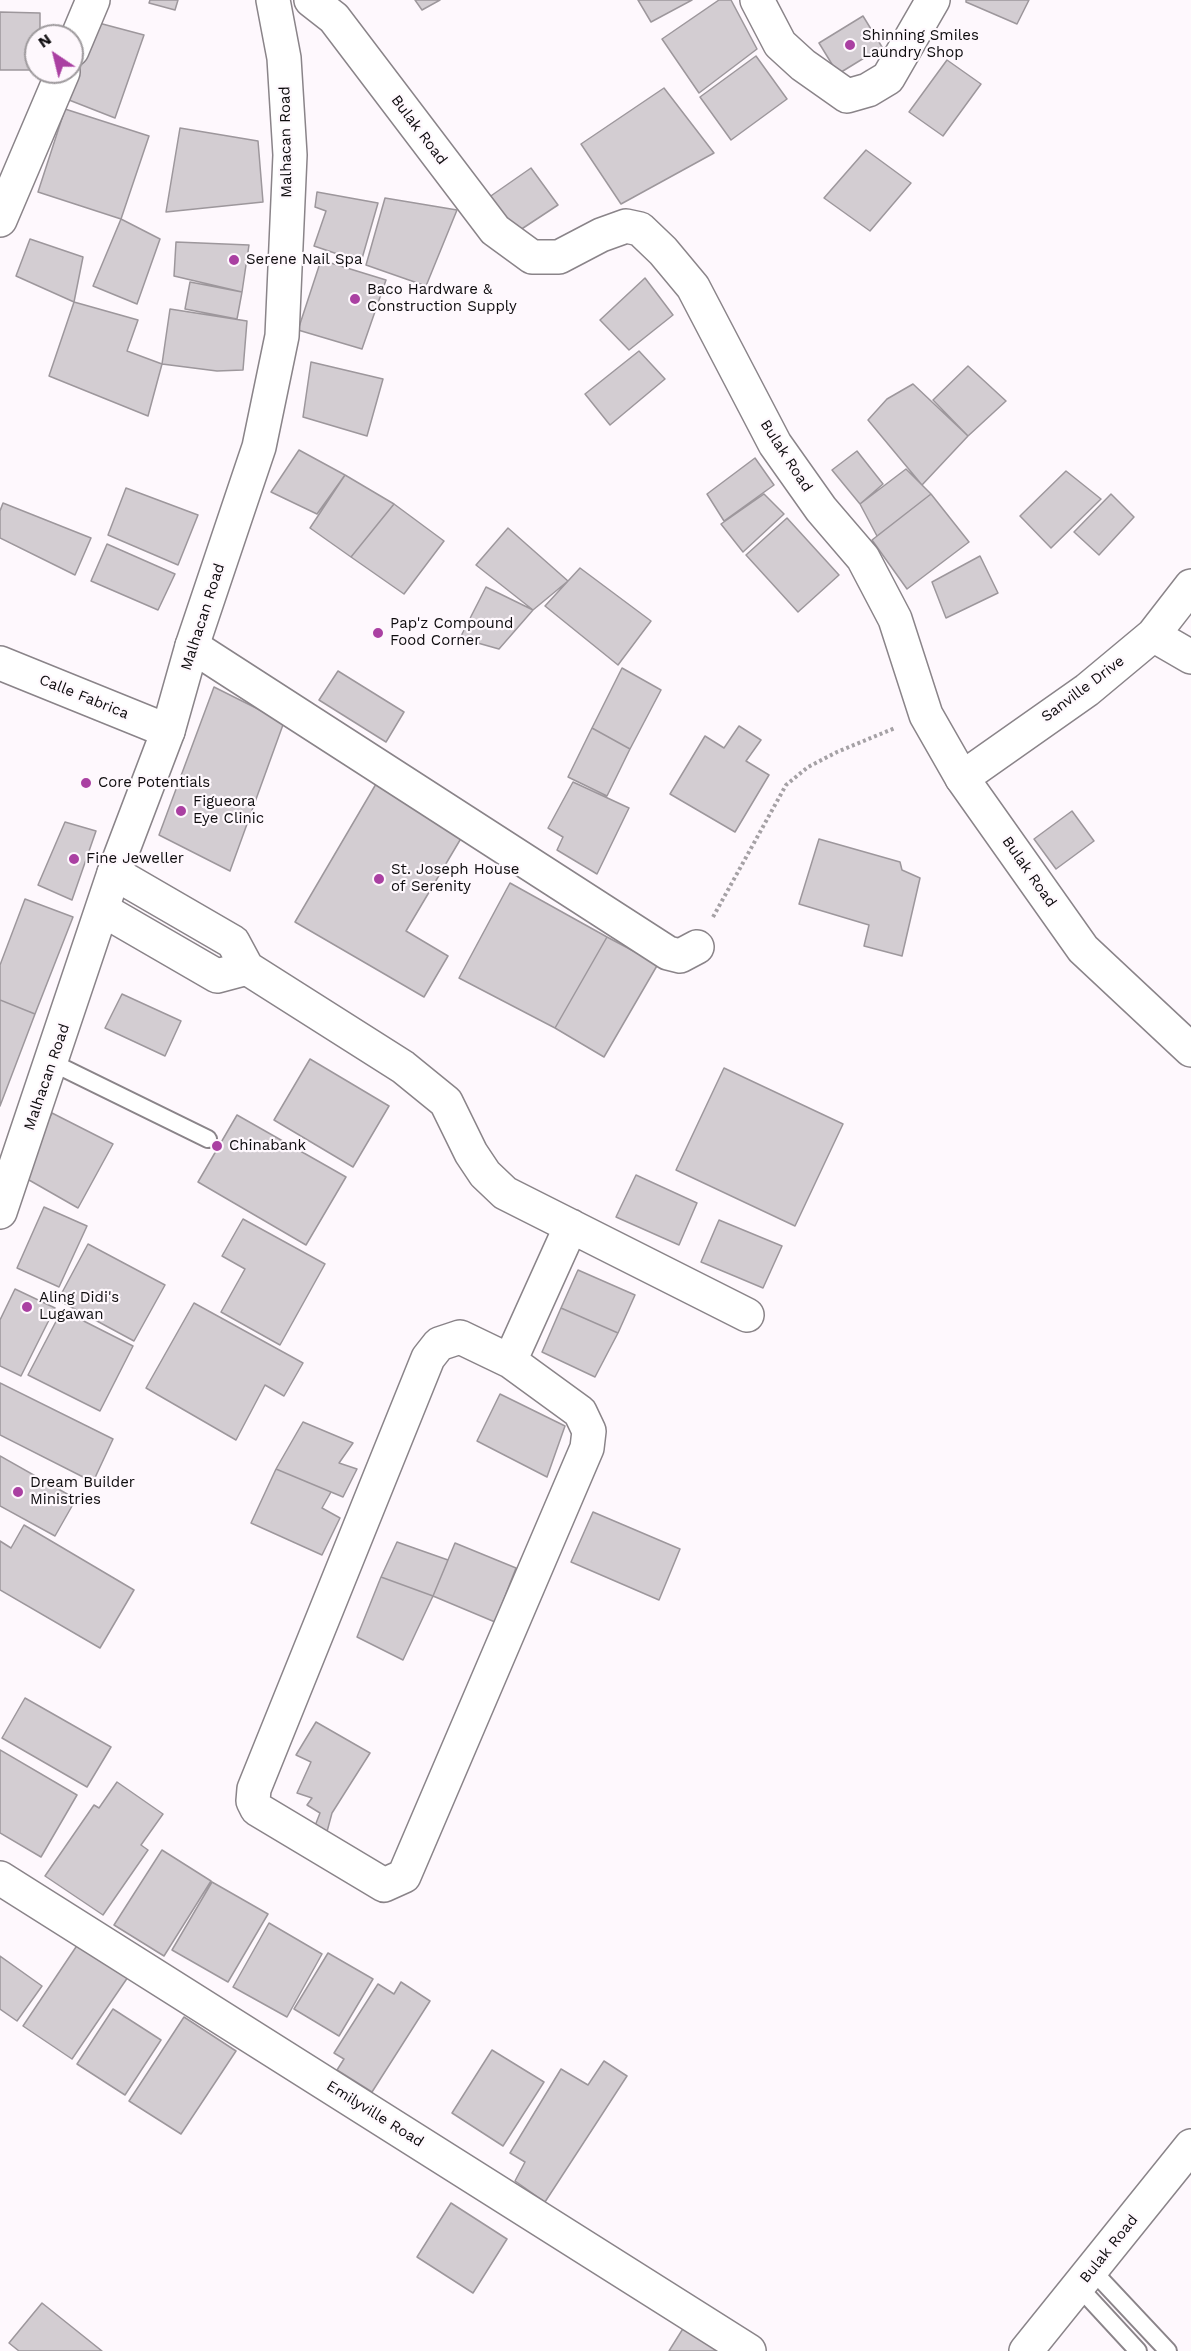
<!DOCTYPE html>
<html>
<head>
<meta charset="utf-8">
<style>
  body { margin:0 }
  #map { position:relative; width:1191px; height:2351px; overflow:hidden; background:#fef8fd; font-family:"Work Sans",sans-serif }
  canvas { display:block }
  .north { position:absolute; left:24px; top:24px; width:60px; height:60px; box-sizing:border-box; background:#fef8fd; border:2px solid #9e9a9d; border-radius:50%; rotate:325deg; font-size:16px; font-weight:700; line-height:24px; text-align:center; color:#0e0c0e }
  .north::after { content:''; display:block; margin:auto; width:21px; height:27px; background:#aa40a2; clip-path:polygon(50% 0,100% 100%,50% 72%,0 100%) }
</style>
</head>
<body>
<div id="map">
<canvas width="1191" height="2351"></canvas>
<div class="north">N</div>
</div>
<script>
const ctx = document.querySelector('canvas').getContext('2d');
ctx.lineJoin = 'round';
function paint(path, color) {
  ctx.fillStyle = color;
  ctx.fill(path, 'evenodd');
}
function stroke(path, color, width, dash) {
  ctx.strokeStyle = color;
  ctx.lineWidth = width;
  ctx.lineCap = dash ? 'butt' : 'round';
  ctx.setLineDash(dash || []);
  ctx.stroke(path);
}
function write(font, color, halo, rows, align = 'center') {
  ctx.font = font + ' "Work Sans",sans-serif';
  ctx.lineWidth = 4.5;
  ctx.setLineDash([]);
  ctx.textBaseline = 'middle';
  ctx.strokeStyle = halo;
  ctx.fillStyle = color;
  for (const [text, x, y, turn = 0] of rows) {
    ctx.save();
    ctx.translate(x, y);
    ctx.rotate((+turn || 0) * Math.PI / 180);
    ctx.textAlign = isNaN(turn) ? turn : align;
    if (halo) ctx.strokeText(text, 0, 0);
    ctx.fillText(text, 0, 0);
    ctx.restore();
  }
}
const building = new Path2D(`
  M 150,0 L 178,0 L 175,10 L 149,3 Z
  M 415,0 L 440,0 L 422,10 Z
  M 638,0 L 692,0 L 651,22 Z
  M 719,0 L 731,0 L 757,49 L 699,93 L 662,39 Z
  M 966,0 L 1029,0 L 1017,24 L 966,2 Z
  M 0,12 L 40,13 L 40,36 L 36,36 L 36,70 L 0,70 Z
  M 863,16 L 882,47 L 838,74 L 819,43 Z
  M 95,22 L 144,35 L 115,118 L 69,100 Z
  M 756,56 L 787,99 L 731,140 L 700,97 Z
  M 947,60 L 981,84 L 943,136 L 909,112 Z
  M 664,88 L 714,153 L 621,204 L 581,144 Z
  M 65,109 L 149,136 L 121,219 L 38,192 Z
  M 180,128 L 258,141 L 263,202 L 166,212 Z
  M 866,150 L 911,183 L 870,231 L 824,198 Z
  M 531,168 L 558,205 L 511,236 L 485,200 Z
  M 317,192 L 378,203 L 361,262 L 314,246 L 326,211 L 315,207 Z
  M 385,198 L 457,210 L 426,286 L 366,265 Z
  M 121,219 L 160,239 L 137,304 L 93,286 Z
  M 30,239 L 83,257 L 74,302 L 16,276 Z
  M 176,242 L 249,245 L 242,292 L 174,276 Z
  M 321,260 L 386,280 L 362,349 L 298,330 Z
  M 645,278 L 673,315 L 629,350 L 600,320 Z
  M 190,282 L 242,292 L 237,319 L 185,309 Z
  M 74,302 L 138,320 L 127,351 L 162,364 L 148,416 L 49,376 Z
  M 170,309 L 247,321 L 243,370 L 217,371 L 162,364 Z
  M 639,351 L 665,379 L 610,425 L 585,394 Z
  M 311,362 L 383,379 L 367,436 L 303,417 Z
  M 968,366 L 1006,401 L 968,436 L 933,400 Z
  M 913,384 L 968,436 L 922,485 L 868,420 L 887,399 Z
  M 299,450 L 345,475 L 317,514 L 271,492 Z
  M 857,451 L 883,484 L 860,504 L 832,470 Z
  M 755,458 L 774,485 L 724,521 L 707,494 Z
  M 906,469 L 931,494 L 877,536 L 860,504 Z
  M 1066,471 L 1101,499 L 1051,548 L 1020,516 Z
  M 345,475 L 394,504 L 351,557 L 310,528 Z
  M 126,488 L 198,515 L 178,565 L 108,535 Z
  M 764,494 L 784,514 L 743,552 L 721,524 Z
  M 931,494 L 969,542 L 907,589 L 872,540 Z
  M 1111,494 L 1134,517 L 1099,555 L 1074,532 Z
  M 3,503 L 91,538 L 75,575 L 0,538 L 0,511 Z
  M 394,504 L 444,541 L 404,594 L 351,557 Z
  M 787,518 L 839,575 L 798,612 L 746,555 Z
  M 508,528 L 568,581 L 533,610 L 476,565 Z
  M 107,544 L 175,574 L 158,610 L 91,581 Z
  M 980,556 L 998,593 L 946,618 L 932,582 Z
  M 580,568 L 651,621 L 618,665 L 545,606 Z
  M 486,587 L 533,610 L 499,649 L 460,638 Z
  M 622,668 L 661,690 L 630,749 L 592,728 Z
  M 338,671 L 404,712 L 386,742 L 319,700 Z
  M 214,687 L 284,722 L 230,871 L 159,835 Z
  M 739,726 L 761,740 L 746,761 L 769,775 L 735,832 L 670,794 L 705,736 L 724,748 Z
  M 592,728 L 630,749 L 607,796 L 568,777 Z
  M 573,782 L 629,808 L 597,874 L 557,850 L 563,837 L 548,828 Z
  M 376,784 L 463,835 L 406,931 L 448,956 L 424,997 L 295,922 Z
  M 1072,811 L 1094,841 L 1056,869 L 1034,839 Z
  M 65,822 L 96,831 L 72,900 L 38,885 Z
  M 819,839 L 900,862 L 902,870 L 920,878 L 902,956 L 864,946 L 869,925 L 799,904 Z
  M 510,883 L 607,937 L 555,1028 L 459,978 Z
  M 25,899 L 73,917 L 35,1014 L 0,1000 L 0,965 Z
  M 607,937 L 658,964 L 604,1057 L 555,1028 Z
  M 122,994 L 181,1021 L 165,1056 L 105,1028 Z
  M 0,1000 L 35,1014 L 0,1106 Z
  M 310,1059 L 389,1106 L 353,1167 L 274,1120 Z
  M 724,1068 L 843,1124 L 795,1226 L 676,1170 Z
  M 52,1113 L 113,1144 L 78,1208 L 22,1176 Z
  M 237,1115 L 346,1177 L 306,1245 L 198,1182 Z
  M 636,1175 L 697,1203 L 679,1245 L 616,1217 Z
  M 44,1207 L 87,1226 L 59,1287 L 17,1268 Z
  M 243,1219 L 325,1264 L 280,1345 L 221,1312 L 245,1269 L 222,1256 Z
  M 719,1220 L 782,1246 L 763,1288 L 701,1262 Z
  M 88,1244 L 165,1285 L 134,1341 L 58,1300 Z
  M 578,1270 L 635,1295 L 618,1333 L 561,1308 Z
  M 15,1289 L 55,1308 L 21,1376 L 0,1366 L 0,1320 Z
  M 194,1303 L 303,1363 L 284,1396 L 265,1385 L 236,1440 L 146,1388 Z
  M 561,1308 L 618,1333 L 595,1377 L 542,1352 Z
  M 62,1310 L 133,1346 L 100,1411 L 28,1375 Z
  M 0,1383 L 113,1439 L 93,1482 L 0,1435 Z
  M 500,1394 L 565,1426 L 547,1477 L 477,1441 Z
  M 303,1422 L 353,1443 L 339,1463 L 357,1469 L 343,1497 L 276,1469 Z
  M 0,1456 L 76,1499 L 55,1536 L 0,1506 Z
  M 276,1469 L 331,1492 L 322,1508 L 340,1518 L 322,1555 L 251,1523 Z
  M 593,1512 L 680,1549 L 659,1600 L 571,1562 Z
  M 24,1525 L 134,1590 L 100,1648 L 0,1590 L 0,1541 L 11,1548 Z
  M 397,1542 L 448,1560 L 433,1596 L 381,1577 Z
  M 455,1543 L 516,1568 L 495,1622 L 433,1596 Z
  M 381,1577 L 433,1596 L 403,1660 L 357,1637 Z
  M 25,1698 L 111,1747 L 87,1787 L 2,1738 Z
  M 316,1722 L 370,1753 L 332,1813 L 325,1839 L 313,1831 L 320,1813 L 307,1805 L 312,1798 L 297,1793 L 311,1762 L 296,1755 Z
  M 0,1750 L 77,1795 L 41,1857 L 0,1833 Z
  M 117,1782 L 163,1814 L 141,1845 L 148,1850 L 103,1915 L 45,1876 L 94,1805 L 99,1808 Z
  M 162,1850 L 211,1881 L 164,1956 L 114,1925 Z
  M 212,1882 L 268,1914 L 228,1982 L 172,1950 Z
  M 269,1923 L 322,1954 L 287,2017 L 233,1987 Z
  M 78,1944 L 128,1977 L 72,2059 L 23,2026 Z
  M 328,1953 L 373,1979 L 339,2036 L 294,2009 Z
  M 0,1956 L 42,1986 L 17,2021 L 0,2009 Z
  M 401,1982 L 430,2001 L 372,2092 L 337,2070 L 344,2059 L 334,2053 L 378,1984 L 394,1994 Z
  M 113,2009 L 161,2040 L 125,2095 L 77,2064 Z
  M 184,2017 L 236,2051 L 181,2134 L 129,2101 Z
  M 492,2050 L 544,2082 L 503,2146 L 452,2113 Z
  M 604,2061 L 627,2076 L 545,2202 L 515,2181 L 525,2162 L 510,2153 L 561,2069 L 588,2085 Z
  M 451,2203 L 507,2239 L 473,2293 L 417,2257 Z
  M 42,2303 L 102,2351 L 19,2351 L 9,2343 Z
  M 684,2327 L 721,2351 L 669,2351 Z`);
paint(building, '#d3cdd2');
stroke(building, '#9d979c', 1.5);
const service = new Path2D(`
  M 51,1062 L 208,1139
  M 1092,2270 L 1168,2351
  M 1078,2286 L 1138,2351`);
const minor = new Path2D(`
  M 757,0 L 780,44 L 803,65 L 847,96 L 868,90 L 888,78 L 933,0
  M 72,50 L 93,0
  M 0,220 L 63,72
  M 1153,635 L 1191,657
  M 192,646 L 668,953 L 680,956 L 697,947
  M 962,778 L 1087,690 L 1153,635 L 1191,586
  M 114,873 L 233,942 L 247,968 L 403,1067 L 446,1102 L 471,1153 L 485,1174 L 505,1193 L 747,1315
  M 103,910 L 217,976 L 247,968
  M 460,1337 L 510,1361 L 580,1412 L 589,1431 L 587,1448 L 404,1876 L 384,1885 L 257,1809 L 253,1801 L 254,1789 L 428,1358 L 439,1344 Z
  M 510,1361 L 571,1226
  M 0,1878 L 749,2351`);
const tertiary = new Path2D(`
  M 311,0 L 334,18 L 495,230 L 532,257 L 559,257 L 601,235 L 626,226 L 640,229 L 663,251 L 693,287 L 775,444 L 821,509 L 863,558 L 895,619 L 926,715 L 962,778 L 1083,949 L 1191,1050
  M 0,663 L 168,731
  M 1026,2351 L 1191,2146`);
const secondary = new Path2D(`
  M 0,1212 L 114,873 L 168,731 L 192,646 L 259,447 L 282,336 L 290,155 L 284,58 L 273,0`);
stroke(service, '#8a8489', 20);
stroke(minor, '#8a8489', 36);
stroke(tertiary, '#8a8489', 36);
stroke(secondary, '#8a8489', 36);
stroke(new Path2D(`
  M 713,917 L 786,785 L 808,767 L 837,752 L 895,728`), '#a5a1a5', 4, [3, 3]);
stroke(service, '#fff', 16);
stroke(minor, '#fff', 33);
stroke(tertiary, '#fff', 33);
stroke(secondary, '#fff', 33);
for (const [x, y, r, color] of [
  [850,45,6,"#aa40a2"],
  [234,260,6,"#aa40a2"],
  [355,299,6,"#aa40a2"],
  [378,633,6,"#aa40a2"],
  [86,783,6,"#aa40a2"],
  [181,811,6,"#aa40a2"],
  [74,859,6,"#aa40a2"],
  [379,879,6,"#aa40a2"],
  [217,1146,6,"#aa40a2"],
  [27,1307,6,"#aa40a2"],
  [18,1492,6,"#aa40a2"]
]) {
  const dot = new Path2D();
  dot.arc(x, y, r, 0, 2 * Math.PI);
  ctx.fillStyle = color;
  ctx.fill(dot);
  stroke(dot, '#fef8fd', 2);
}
write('15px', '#0e0c0e', '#fef8fd', [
  ["Shinning Smiles",862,36],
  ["Laundry Shop",862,53],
  ["Serene Nail Spa",246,260],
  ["Baco Hardware &",367,290],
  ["Construction Supply",367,307],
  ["Pap'z Compound",390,624],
  ["Food Corner",390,641],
  ["Core Potentials",98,783],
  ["Figueora",193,802],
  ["Eye Clinic",193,819],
  ["Fine Jeweller",86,859],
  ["St. Joseph House",391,870],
  ["of Serenity",391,887],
  ["Chinabank",229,1146],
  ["Aling Didi's",39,1298],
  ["Lugawan",39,1315],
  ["Dream Builder",30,1483],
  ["Ministries",30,1500]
], 'left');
write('15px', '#0e0c0e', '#fef8fd', [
  ["Bulak Road",419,130,53],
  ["Malhacan Road",286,142,-91],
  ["Bulak Road",786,456,57],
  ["Malhacan Road",203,617,-72],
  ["Sanville Drive",1083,689,-37],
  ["Calle Fabrica",84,697,22],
  ["Bulak Road",1029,872,55],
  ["Malhacan Road",47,1077,-71],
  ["Emilyville Road",375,2114,32],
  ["Bulak Road",1109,2249,-51]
]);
</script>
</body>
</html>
